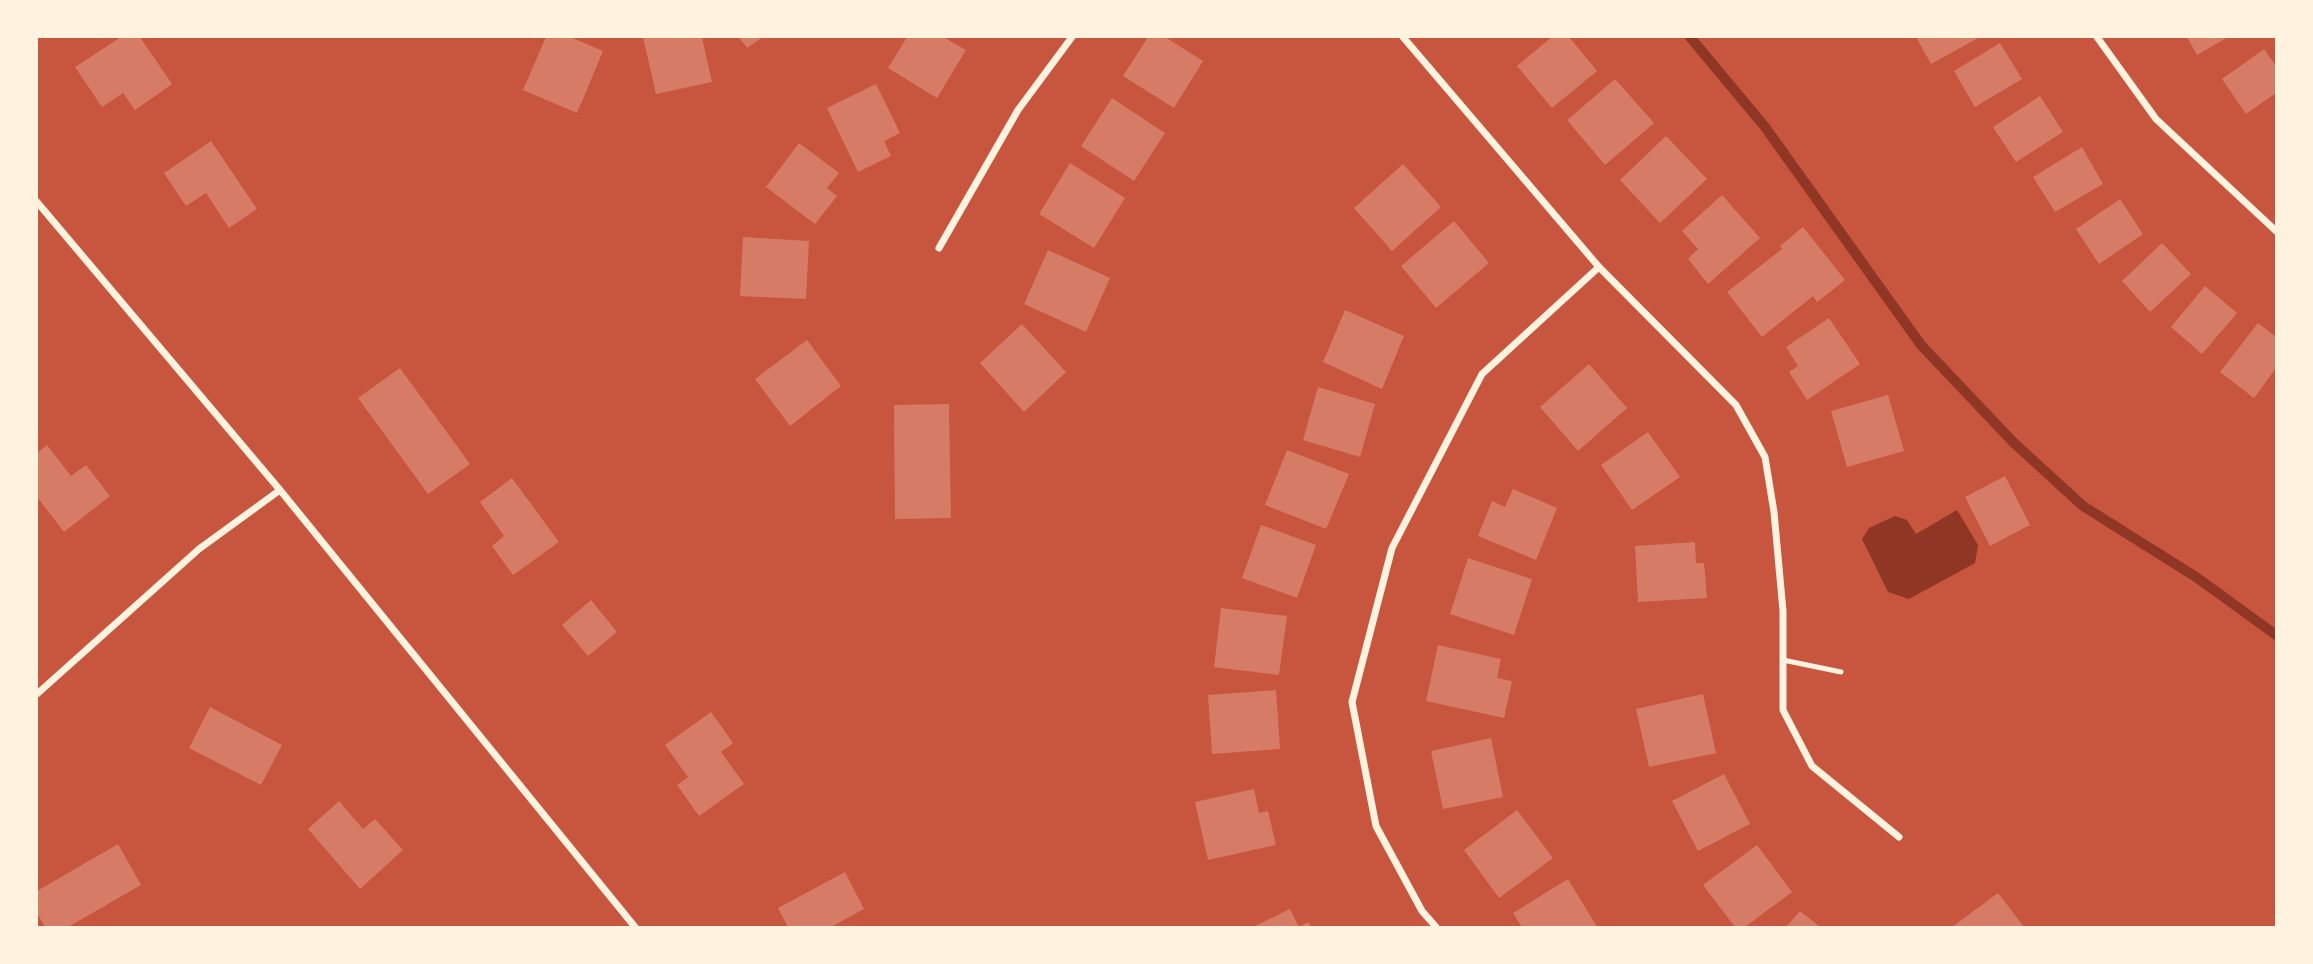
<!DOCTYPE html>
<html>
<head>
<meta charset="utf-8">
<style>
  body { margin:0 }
  #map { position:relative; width:2313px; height:964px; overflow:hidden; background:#c8553d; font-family:Quicksand,sans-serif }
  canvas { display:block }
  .frame { position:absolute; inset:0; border:38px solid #fff3e0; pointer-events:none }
</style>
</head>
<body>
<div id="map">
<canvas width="2313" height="964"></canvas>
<div class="frame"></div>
</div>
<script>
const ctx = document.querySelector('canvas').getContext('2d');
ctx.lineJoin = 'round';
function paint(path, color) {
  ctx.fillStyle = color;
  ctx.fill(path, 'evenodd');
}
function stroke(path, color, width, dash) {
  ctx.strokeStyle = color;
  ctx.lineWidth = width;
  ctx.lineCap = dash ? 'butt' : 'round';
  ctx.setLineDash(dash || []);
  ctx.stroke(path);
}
paint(new Path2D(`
  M 1957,510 L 1978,545 L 1975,563 L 1909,599 L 1888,592 L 1862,539 L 1869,528 L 1895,516 L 1907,520 L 1916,534 Z`), '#8f3625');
stroke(new Path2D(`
  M 1690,37 L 1765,127 L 1921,345 L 2013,442 L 2083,506 L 2196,577 L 2276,635`), '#8f3625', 10);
paint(new Path2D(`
  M 121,37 L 140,37 L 172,84 L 135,110 L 123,93 L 102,107 L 75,67 Z
  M 546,37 L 570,37 L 603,51 L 577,113 L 523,90 Z
  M 643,37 L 702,37 L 712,82 L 656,94 Z
  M 739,37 L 763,37 L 747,48 Z
  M 907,37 L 943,37 L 966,50 L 937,98 L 888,68 Z
  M 1148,37 L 1165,37 L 1203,61 L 1174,108 L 1123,76 Z
  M 1552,37 L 1569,37 L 1597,71 L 1552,108 L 1517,66 Z
  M 1916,37 L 1980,37 L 1931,64 Z
  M 2187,37 L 2228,37 L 2197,55 Z
  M 2000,43 L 2022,79 L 1975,107 L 1954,71 Z
  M 2264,49 L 2276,66 L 2276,93 L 2246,114 L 2222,79 Z
  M 1615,79 L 1654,123 L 1605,165 L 1567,120 Z
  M 876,84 L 900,133 L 884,141 L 891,156 L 858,172 L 827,108 Z
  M 2040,96 L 2063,132 L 2016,162 L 1993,127 Z
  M 1112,98 L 1165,133 L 1134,181 L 1081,146 Z
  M 1666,136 L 1707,179 L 1660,223 L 1620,180 Z
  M 211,141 L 257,209 L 229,228 L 206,193 L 186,206 L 164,173 Z
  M 799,143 L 839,173 L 827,188 L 837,196 L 815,224 L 766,187 Z
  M 2082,147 L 2103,184 L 2055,212 L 2033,177 Z
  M 1070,163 L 1125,198 L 1094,248 L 1039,214 Z
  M 1403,164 L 1441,207 L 1392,251 L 1354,208 Z
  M 1722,195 L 1760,238 L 1708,284 L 1688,259 L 1698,249 L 1682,231 Z
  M 2120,199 L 2143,234 L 2099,264 L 2076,229 Z
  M 1454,221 L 1489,263 L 1436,308 L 1401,266 Z
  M 1803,227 L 1845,280 L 1817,302 L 1813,296 L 1762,337 L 1727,292 L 1782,249 L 1780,246 Z
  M 743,237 L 809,241 L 806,299 L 740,296 Z
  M 2162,243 L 2191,274 L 2150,312 L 2122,281 Z
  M 1048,250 L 1110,278 L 1086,332 L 1024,304 Z
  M 2205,286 L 2237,313 L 2202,354 L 2171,327 Z
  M 1345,310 L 1404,336 L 1382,389 L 1323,362 Z
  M 1829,318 L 1860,364 L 1807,400 L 1789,372 L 1798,366 L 1786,347 Z
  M 2258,323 L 2276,337 L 2276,368 L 2254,398 L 2220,372 Z
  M 1022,324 L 1066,372 L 1024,412 L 980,363 Z
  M 807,340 L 841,386 L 790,426 L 755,379 Z
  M 1589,364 L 1627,408 L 1578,451 L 1540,407 Z
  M 400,368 L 470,464 L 428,494 L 358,398 Z
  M 1318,387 L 1375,404 L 1360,457 L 1303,440 Z
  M 1888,395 L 1904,451 L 1847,467 L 1831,411 Z
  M 949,404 L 951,518 L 895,519 L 894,405 Z
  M 1648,432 L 1680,477 L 1632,510 L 1601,465 Z
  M 47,445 L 71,476 L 86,465 L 110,496 L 64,532 L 37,497 L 37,453 Z
  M 1287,450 L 1349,474 L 1326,529 L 1265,505 Z
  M 2005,476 L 2030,525 L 1990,546 L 1965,497 Z
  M 512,478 L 559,542 L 513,575 L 492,546 L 504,536 L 480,502 Z
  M 1513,489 L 1557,508 L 1536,560 L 1478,536 L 1492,501 L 1505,507 Z
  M 1261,525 L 1316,545 L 1297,598 L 1242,578 Z
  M 1695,542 L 1696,563 L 1704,563 L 1707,598 L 1638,602 L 1635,546 Z
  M 1468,558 L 1532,579 L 1514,635 L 1450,614 Z
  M 591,600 L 617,632 L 588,656 L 562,625 Z
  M 1221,608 L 1287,616 L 1279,675 L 1214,667 Z
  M 1438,645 L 1501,659 L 1497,678 L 1512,681 L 1504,718 L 1426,701 Z
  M 1276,690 L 1280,749 L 1212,754 L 1208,695 Z
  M 1703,694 L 1716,753 L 1649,767 L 1636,709 Z
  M 210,707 L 282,745 L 261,785 L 189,748 Z
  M 711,712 L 733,743 L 721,752 L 744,784 L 699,816 L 677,785 L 688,777 L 665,745 Z
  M 1491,738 L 1503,797 L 1443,809 L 1431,751 Z
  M 1724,774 L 1750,824 L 1698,851 L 1672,801 Z
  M 1254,789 L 1259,813 L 1268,811 L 1276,845 L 1208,860 L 1195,802 Z
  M 339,801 L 363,829 L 375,819 L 403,850 L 360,889 L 308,829 Z
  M 1517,810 L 1553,858 L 1499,898 L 1464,850 Z
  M 118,844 L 141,885 L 68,927 L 45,927 L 37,913 L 37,891 Z
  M 1757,845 L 1792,892 L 1745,927 L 1735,927 L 1703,885 Z
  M 845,872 L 864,909 L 831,927 L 788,927 L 778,908 Z
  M 1568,879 L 1597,927 L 1522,927 L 1513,913 Z
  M 1998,893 L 2024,927 L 1952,927 Z
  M 1290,909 L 1299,927 L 1308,922 L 1311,927 L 1253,927 Z
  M 1800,911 L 1820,927 L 1786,927 Z`), '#d67c66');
stroke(new Path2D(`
  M 1783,660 L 1841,672`), '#fff3e0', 5);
stroke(new Path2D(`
  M 1403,37 L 1599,267 L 1736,405 L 1765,457 L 1774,512 L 1783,611 L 1783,710 L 1812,766 L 1899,837
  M 2097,37 L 2156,119 L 2276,231
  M 37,202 L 280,490 L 635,927
  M 939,248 L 1018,110 L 1072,37
  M 37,694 L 199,549 L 280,490
  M 1436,927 L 1422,911 L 1376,826 L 1352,702 L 1392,548 L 1482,374 L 1599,267`), '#fff3e0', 7);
</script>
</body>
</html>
